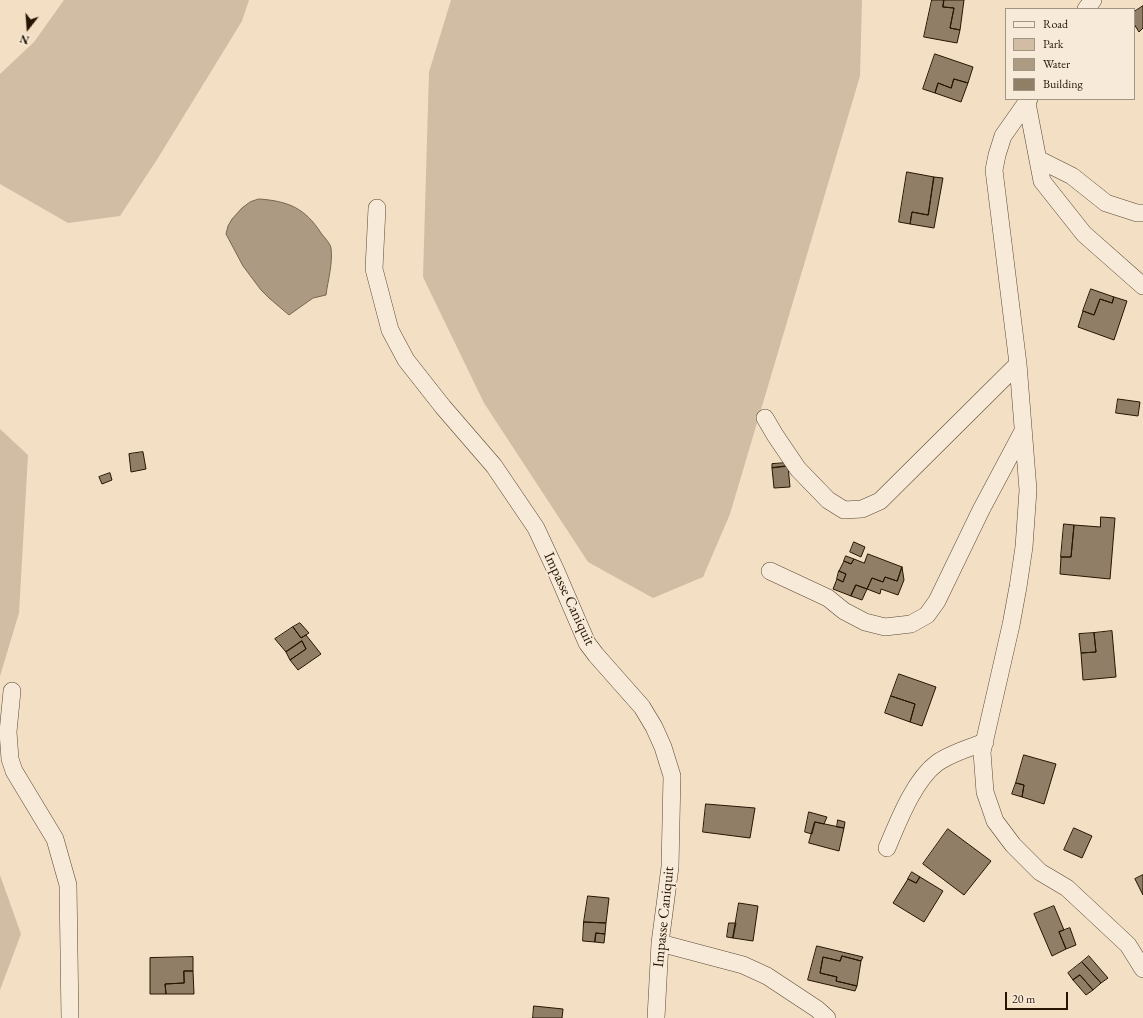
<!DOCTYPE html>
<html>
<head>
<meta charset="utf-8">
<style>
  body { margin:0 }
  #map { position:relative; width:1143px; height:1018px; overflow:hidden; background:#f3dfc4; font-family:"EB Garamond",serif }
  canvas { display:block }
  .legend { position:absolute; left:1005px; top:8px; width:130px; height:92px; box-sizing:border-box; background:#f7ead9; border:1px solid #a39583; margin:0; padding:5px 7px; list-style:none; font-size:12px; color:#261502 }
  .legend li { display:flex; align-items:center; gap:8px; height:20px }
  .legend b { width:20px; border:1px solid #a39583 }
  .north { position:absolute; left:8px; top:8px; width:40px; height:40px; -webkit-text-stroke:3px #f7ead9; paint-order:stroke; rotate:197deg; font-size:11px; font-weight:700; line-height:16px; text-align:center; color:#261502 }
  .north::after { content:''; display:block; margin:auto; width:14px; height:18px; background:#261502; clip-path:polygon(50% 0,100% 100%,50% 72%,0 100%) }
  .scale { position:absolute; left:1005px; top:992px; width:63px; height:18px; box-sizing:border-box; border:2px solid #261502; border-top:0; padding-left:5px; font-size:12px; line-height:14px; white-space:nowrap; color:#261502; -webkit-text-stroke:3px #f7ead9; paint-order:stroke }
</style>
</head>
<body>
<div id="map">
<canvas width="1143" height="1018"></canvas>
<ul class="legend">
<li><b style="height:5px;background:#f7ead9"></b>Road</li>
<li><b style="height:11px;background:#d0bda3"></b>Park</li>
<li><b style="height:11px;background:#ad9a82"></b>Water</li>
<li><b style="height:11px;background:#917e67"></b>Building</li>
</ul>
<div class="north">N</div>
<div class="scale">20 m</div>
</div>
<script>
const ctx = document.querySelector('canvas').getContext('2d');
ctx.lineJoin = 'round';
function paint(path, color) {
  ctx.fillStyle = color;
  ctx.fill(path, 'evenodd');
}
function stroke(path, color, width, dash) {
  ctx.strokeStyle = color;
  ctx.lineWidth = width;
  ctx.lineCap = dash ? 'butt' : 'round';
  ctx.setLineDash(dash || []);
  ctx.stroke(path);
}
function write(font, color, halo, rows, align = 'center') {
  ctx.font = font + ' "EB Garamond",serif';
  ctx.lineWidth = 3;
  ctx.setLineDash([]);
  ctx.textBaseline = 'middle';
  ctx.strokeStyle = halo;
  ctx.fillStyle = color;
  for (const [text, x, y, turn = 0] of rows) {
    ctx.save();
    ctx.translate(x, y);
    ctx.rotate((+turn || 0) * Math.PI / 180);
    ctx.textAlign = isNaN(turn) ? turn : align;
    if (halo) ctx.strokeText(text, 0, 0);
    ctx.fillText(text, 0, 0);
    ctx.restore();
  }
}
paint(new Path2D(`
  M 64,0 L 249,0 L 242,21 L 158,158 L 120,216 L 68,223 L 0,184 L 0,74 L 34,42 Z
  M 451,0 L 862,0 L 860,76 L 730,514 L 703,577 L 653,598 L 588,562 L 484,403 L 423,277 L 429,72 Z
  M 0,429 L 28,455 L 19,613 L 0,676 Z
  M 0,875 L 21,934 L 0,990 Z`), '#d0bda3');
const water = new Path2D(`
  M 259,199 C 288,201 305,208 321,233 C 324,237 330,243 331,248 C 333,263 328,280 326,295 L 313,298 L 289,315 L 269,298 L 261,290 L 243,266 L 226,234 L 228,226 L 232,219 L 242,208 L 250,202 Z`);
paint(water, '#ad9a82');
stroke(water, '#77654f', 1);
const building = new Path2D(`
  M 932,0 L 944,0 L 943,7 L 954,8 L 950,28 L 960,30 L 957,43 L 924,37 Z
  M 944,0 L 964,0 L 960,30 L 950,28 L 954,8 L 943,7 Z
  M 1143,6 L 1143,28 L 1139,32 L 1134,24 L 1134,12 Z
  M 935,54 L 973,67 L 968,83 L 954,79 L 951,88 L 938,83 L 935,93 L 923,89 Z
  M 954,79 L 968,83 L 961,102 L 935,93 L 938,83 L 951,88 Z
  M 907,172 L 934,177 L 928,215 L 912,212 L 910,224 L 899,222 Z
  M 934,177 L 943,178 L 934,228 L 910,224 L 912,212 L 928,215 Z
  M 1091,289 L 1114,297 L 1112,303 L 1100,299 L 1094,315 L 1083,311 Z
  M 1114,297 L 1127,301 L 1114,340 L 1078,327 L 1083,311 L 1094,315 L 1100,299 L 1112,303 Z
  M 1118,399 L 1140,402 L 1138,416 L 1116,413 Z
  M 143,452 L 146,469 L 131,472 L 129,454 Z
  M 787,463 L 788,466 L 772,468 L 772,464 Z
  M 788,466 L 790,487 L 774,488 L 772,468 Z
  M 110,473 L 112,480 L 102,484 L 99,477 Z
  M 1101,517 L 1115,518 L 1110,579 L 1060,574 L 1061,557 L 1071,557 L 1074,525 L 1100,527 Z
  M 1064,524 L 1074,525 L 1071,557 L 1061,557 Z
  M 854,542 L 865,547 L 861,557 L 850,552 Z
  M 868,554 L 902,567 L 897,581 L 885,577 L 883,582 L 872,578 L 867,589 L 856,585 L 851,596 L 833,589 L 837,579 L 843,582 L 846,574 L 839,571 L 844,561 L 851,564 L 854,559 L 864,563 Z
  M 846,556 L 854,559 L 851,564 L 844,561 Z
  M 902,567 L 904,580 L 898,595 L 881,589 L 880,594 L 867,589 L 872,578 L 883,582 L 885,577 L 897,581 Z
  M 839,571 L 846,574 L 843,582 L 837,579 Z
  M 856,585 L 867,589 L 862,600 L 851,596 Z
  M 300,623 L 309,633 L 301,638 L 293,627 Z
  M 293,627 L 301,638 L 306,635 L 321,654 L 298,670 L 290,660 L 306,649 L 302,641 L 286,652 L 275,639 Z
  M 1112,631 L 1116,677 L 1083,680 L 1081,653 L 1096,652 L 1094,633 Z
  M 1094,633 L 1096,652 L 1081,653 L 1079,634 Z
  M 302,641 L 306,649 L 290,660 L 286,652 Z
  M 899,674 L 936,687 L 922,726 L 910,722 L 915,704 L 891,696 Z
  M 891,696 L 915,704 L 910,722 L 885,713 Z
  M 1024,755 L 1056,764 L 1044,804 L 1022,797 L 1024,785 L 1016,783 Z
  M 1016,783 L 1024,785 L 1022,797 L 1012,794 Z
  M 706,804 L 755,808 L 750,838 L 703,832 Z
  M 809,812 L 827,817 L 824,824 L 815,822 L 812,834 L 805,832 Z
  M 838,820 L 845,822 L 844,828 L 837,827 Z
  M 815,822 L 844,828 L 839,851 L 809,843 Z
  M 1074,828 L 1092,836 L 1082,858 L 1064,850 Z
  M 948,829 L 991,861 L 964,895 L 923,864 Z
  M 912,872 L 920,877 L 916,883 L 908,879 Z
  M 1143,875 L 1143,895 L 1135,879 Z
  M 920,877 L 943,891 L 924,922 L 893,903 L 908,879 L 916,883 Z
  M 588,896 L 609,898 L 606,923 L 584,922 Z
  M 739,903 L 758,906 L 753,941 L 733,938 Z
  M 1054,906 L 1064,930 L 1059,932 L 1066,949 L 1052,956 L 1034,914 Z
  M 584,922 L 606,923 L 605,934 L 596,933 L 595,942 L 583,941 Z
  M 729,923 L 736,923 L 733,938 L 727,937 Z
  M 1070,928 L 1076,945 L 1066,949 L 1059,932 Z
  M 596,933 L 605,934 L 604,943 L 595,942 Z
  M 817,946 L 863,957 L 861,961 L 842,956 L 840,961 L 823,957 L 820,973 L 837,977 L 836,981 L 857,986 L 855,991 L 808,980 Z
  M 842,956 L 861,961 L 857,986 L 836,981 L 837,977 L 820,973 L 823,957 L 840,961 Z
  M 1089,956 L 1108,978 L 1101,983 L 1082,962 Z
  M 193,957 L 193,971 L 184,971 L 184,983 L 165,984 L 166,994 L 150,994 L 150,958 Z
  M 1082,962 L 1101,983 L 1093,990 L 1080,975 L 1073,980 L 1068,973 Z
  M 184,971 L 193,971 L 194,994 L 166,994 L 165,984 L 184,983 Z
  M 1080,975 L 1093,990 L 1086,995 L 1073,980 Z
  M 534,1006 L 563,1009 L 562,1018 L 533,1018 Z`);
paint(building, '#917e67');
stroke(building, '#261502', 1);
const street = new Path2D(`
  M 1086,9 L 1093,0
  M 1029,99 L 1003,136 L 997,155 L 994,170 L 1018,364 L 1028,490 L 1024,547 L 1018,587 L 1011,625 L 982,752 L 985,792 L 995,821 L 1013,845 L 1040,872 L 1067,888 L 1097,916 L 1128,945 L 1143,969
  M 1027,103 L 1042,181 L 1084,234 L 1143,286
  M 1038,159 L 1072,176 L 1106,203 L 1137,213 L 1143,213
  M 377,208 L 374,269 L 390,330 L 406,360 L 443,407 L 494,466 L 536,528 L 556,571 L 587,643 L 596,655 L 642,707 L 654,727 L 663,747 L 672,776 L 670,867 L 660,943 L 656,1018
  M 765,418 L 775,435 L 798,469 L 828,500 L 844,510 L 862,509 L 880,501 L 1018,364
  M 770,571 L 828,598 L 844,611 L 865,622 L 885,627 L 911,624 L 927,615 L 937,601 L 981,510 L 1023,431
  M 12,691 L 8,732 L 10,759 L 14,771 L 55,839 L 68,885 L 70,1018
  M 887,848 C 898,822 914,780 937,763 C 951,753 969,748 985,742
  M 660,943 L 743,965 L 767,976 L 817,1009 L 827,1018`);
stroke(street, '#594832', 18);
stroke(street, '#f7ead9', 17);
write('15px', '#261502', '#f7ead9', [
  ["Impasse Caniquit",569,599,65],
  ["Impasse Caniquit",664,917,-84]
]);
</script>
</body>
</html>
